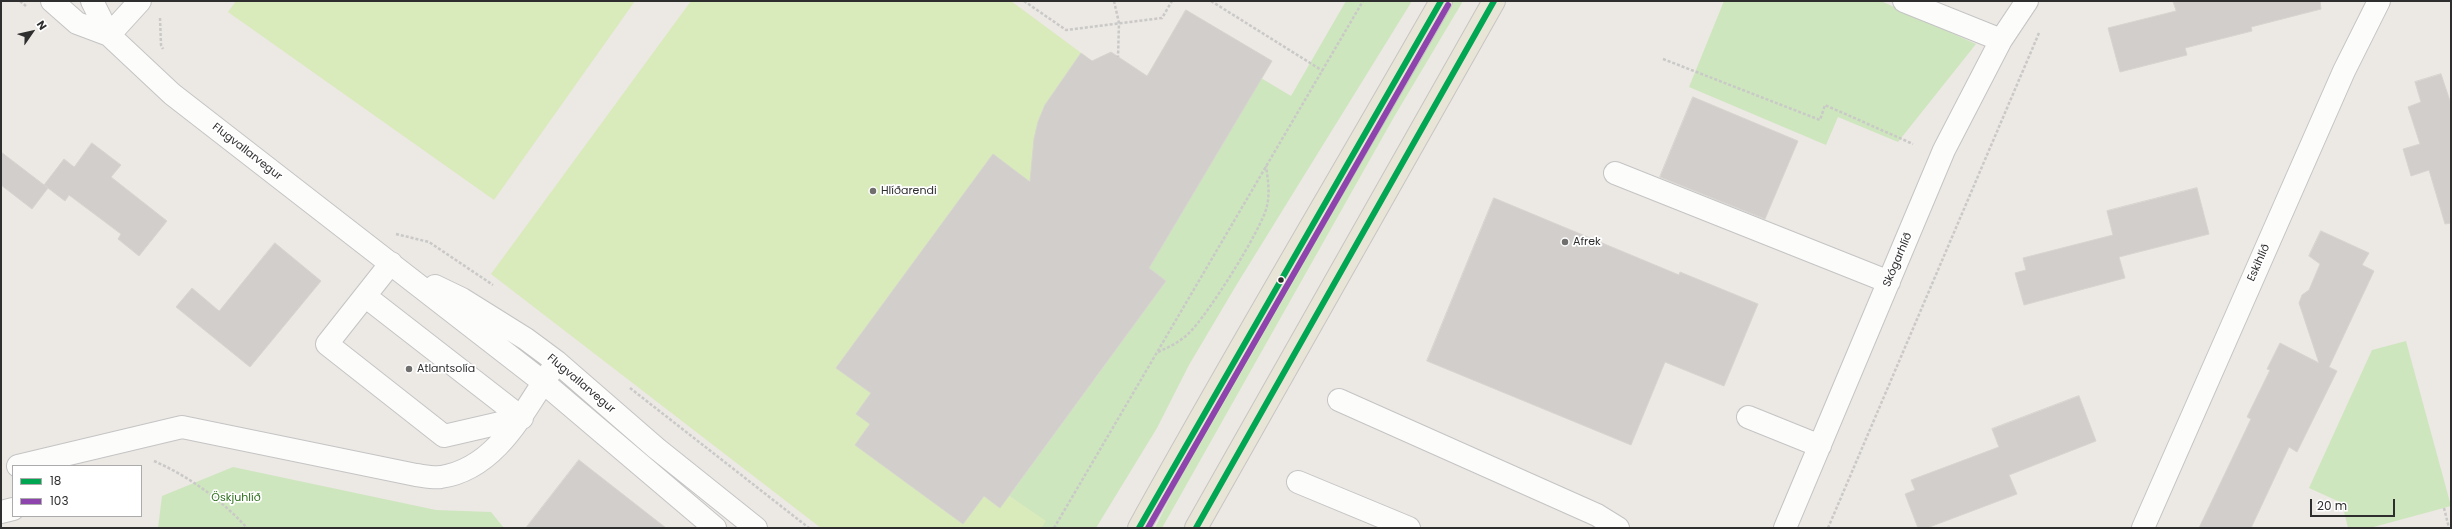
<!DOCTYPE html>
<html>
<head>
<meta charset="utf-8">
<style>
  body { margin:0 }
  #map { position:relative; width:2452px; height:529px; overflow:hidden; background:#ece8e4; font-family:Poppins,sans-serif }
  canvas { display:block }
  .frame { position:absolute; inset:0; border:2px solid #2e2e2e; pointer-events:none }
  .legend { position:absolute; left:12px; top:465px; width:130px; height:52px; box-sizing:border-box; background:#fff; border:1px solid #ababab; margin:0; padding:5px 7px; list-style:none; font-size:12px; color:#2e2e2e }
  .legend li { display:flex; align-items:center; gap:8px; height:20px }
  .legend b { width:20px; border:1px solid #ababab }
  .north { position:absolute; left:12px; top:12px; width:40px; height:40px; -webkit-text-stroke:3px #fff; paint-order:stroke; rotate:56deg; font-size:11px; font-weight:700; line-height:16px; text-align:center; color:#2e2e2e }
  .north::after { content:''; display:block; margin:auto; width:14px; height:18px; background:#2e2e2e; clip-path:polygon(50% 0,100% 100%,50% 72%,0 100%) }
  .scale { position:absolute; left:2310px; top:499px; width:85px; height:18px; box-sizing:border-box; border:2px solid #2e2e2e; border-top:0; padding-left:5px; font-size:12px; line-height:14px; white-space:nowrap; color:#2e2e2e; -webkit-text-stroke:3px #fff; paint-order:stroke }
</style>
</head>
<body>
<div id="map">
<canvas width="2452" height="529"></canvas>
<div class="frame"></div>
<ul class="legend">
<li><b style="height:5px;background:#00a651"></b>18</li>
<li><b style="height:5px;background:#8e44ad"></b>103</li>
</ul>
<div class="north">N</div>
<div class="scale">20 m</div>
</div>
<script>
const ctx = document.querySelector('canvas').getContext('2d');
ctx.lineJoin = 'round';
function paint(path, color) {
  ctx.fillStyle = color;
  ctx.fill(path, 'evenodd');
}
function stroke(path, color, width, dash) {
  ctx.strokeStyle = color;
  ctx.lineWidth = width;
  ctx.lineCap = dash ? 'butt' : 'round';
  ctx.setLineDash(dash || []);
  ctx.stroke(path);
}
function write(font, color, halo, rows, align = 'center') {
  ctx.font = font + ' Poppins,sans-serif';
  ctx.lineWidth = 3.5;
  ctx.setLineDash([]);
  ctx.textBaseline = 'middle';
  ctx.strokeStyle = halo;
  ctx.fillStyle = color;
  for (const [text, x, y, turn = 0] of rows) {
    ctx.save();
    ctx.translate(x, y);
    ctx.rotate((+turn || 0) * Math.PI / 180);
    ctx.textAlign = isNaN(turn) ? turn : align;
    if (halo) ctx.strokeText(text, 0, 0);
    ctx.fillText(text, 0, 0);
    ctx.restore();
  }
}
paint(new Path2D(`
  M 1346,1 L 1412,1 L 1237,284 L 1189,365 L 1157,428 L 1096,528 L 1041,528 L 1045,521 L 1009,496 L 1166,281 L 1149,268 L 1261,78 L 1291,96 Z
  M 1446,1 L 1463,1 L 1394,117 L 1162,528 L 1155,528 L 1230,375 Z
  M 1724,1 L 1881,1 L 1976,44 L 1898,142 L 1838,117 L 1826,145 L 1689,87 Z
  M 2406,341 L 2451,506 L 2370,528 L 2348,528 L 2342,503 L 2309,488 L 2372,350 Z
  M 233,467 L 436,510 L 491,512 L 504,528 L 158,528 L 162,496 Z`), '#cee6be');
paint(new Path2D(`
  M 236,1 L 635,1 L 494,200 L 228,12 Z
  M 691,1 L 1011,1 L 1092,61 L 1111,52 L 1124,114 L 1186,10 L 1272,61 L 1149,268 L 1166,281 L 1009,496 L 1046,521 L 1041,528 L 821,528 L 491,274 Z`), '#d9eabb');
const building = new Path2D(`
  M 2173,1 L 2320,1 L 2321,9 L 2251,27 L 2252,31 L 2185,48 L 2187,55 L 2120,72 L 2108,28 L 2176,11 Z
  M 1186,10 L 1272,61 L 1149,268 L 1166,281 L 1000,508 L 984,496 L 963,524 L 855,445 L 870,424 L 856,414 L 871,393 L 836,368 L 993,154 L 1030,182 L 1034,139 L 1038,122 L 1045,105 L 1081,53 L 1092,61 L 1111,52 L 1147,76 Z
  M 2441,74 L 2451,104 L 2451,223 L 2445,224 L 2429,170 L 2411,176 L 2403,149 L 2420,144 L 2408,107 L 2421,102 L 2415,82 Z
  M 1693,97 L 1798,141 L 1765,219 L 1660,177 Z
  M 92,143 L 121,165 L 111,177 L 167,221 L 139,256 L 118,239 L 121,234 L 69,195 L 65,201 L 44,185 L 64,159 L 74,167 Z
  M 1,152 L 48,188 L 32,209 L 1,185 Z
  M 2197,188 L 2209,234 L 2119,257 L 2125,278 L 2024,305 L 2015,273 L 2026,270 L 2023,258 L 2113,235 L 2107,211 Z
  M 1494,198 L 1679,275 L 1680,272 L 1758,304 L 1724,386 L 1665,362 L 1631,445 L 1427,361 Z
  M 2321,231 L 2369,253 L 2362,265 L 2374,271 L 2329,367 L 2337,371 L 2297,452 L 2289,447 L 2251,528 L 2199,528 L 2251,419 L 2247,417 L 2270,370 L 2267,369 L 2280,343 L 2319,363 L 2299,303 L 2302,295 L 2309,290 L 2320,264 L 2309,256 Z
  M 275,243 L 321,281 L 250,367 L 176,307 L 192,288 L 219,311 Z
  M 2079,396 L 2096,441 L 2009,475 L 2017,494 L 1927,528 L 1918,528 L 1905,494 L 1915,490 L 1911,480 L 1999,447 L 1992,429 Z
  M 579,460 L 666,528 L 526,528 Z`);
paint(building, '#d1cecb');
stroke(building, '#d7d4d0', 1);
const minor = new Path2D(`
  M 52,1 L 77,23 L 109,35
  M 92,1 L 109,35 L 172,94 L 543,382 L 715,528
  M 1904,1 L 2001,40
  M 109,35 L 140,1
  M 1615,173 L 1889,282
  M 391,263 L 327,344 L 444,436 L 522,418
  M 435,286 L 462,299 L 526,339 L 557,362 L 656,448 L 756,528
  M 365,296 L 522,418
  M 1339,400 L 1597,515 L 1618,528
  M 1748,417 L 1820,446
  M 18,466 L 182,427 L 416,475 C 424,476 433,478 441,477 C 500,468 526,405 557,362
  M 1298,482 L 1409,528
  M 1,512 L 13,509
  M 1785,528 L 1944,150 L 2001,40 L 2027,1
  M 2143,528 L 2344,71 L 2379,1`);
const major = new Path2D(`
  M 1139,528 C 1237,350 1341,177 1441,1
  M 1196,528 L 1494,1`);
stroke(minor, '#c5c4c5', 24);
stroke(major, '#c6c5c4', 24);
stroke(new Path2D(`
  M 20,1 L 26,6
  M 1024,1 L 1066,30 L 1162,18 L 1172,1
  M 1114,1 L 1119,23 L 1118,57
  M 1211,1 L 1323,71
  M 160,18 L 161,45 L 163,49
  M 1663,59 L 1820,120 L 1825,105 L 1913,144
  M 396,234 L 429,242 L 493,285
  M 1158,352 C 1169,347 1180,342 1189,333 C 1207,316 1262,229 1267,206 C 1270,193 1268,179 1266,166
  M 630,388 L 809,528
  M 154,461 C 188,476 222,500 247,528
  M 2444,508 L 2449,528
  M 1054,528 L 1363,1
  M 1828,528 L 2039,33`), '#c9c9c8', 2.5, [3, 2]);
stroke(minor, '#fcfcfb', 22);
stroke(major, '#e8e4d6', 22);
stroke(new Path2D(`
  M 1139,528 L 1441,1
  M 1196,528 L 1494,1`), '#00a651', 6);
stroke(new Path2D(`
  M 1148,528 L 1448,5`), '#8e44ad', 6);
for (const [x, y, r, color] of [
  [873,191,4,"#706f6e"],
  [1565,242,4,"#706f6e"],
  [1281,280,3.5,"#2e2e2e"],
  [409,369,4,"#706f6e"]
]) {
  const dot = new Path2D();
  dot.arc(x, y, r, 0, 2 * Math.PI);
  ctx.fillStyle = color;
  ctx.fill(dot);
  stroke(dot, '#fff', 1.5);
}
write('11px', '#2e2e2e', '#fff', [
  ["Flugvallarvegur",247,152,38],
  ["Skógarhlíð",1898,260,-67],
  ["Eskihlíð",2259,263,-66],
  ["Flugvallarvegur",581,384,40]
]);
write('11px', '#2e2e2e', '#fff', [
  ["Hlíðarendi",881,191],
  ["Afrek",1573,242],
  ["Atlantsolía",417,369]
], 'left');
write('11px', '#2c6e1b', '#fff', [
  ["Öskjuhlíð",236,498]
]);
</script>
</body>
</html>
